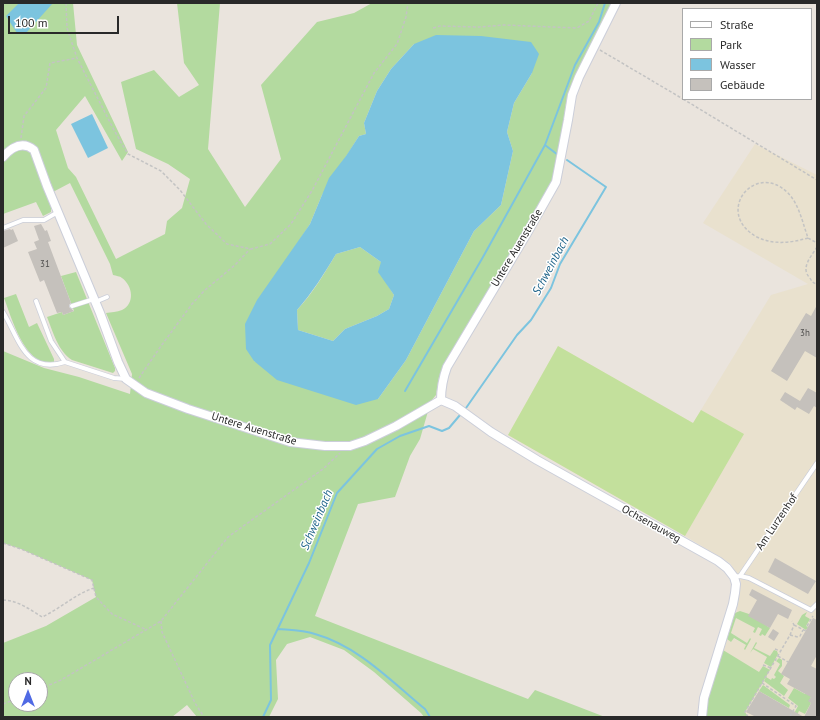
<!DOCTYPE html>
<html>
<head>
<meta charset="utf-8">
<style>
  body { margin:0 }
  #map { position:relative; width:820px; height:720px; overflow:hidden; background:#eae4dd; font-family:"PT Sans",sans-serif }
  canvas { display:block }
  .frame { position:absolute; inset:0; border:4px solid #292929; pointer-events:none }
  .legend { position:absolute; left:682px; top:8px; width:130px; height:92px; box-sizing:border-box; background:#fff; border:1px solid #a9a9a9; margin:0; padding:5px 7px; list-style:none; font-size:12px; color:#292929 }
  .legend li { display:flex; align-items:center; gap:8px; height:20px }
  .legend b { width:20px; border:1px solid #a9a9a9 }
  .north { position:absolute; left:8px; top:672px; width:40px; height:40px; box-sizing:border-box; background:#fff; border:1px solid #a9a9a9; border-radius:50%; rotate:0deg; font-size:11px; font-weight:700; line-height:16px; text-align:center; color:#292929 }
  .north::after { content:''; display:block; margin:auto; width:14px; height:18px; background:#506ae4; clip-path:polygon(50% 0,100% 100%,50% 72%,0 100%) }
  .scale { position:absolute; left:8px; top:16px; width:111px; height:18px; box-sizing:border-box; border:2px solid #292929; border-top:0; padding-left:5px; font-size:12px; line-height:14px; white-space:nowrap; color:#292929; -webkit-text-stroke:3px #fff; paint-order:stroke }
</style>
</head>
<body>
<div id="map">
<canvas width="820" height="720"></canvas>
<div class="frame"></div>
<ul class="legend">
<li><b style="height:5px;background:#fff"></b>Straße</li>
<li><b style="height:11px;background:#b3da9f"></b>Park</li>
<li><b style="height:11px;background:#7cc4df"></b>Wasser</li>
<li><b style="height:11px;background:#c5c1bc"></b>Gebäude</li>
</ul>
<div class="north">N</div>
<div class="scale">100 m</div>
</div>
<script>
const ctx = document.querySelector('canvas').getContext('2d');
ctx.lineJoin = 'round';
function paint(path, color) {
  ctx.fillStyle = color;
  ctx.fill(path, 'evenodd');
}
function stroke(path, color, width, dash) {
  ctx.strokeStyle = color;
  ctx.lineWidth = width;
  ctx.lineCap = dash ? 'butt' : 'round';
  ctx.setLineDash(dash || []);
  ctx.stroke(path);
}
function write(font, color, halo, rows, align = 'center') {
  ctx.font = font + ' "PT Sans",sans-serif';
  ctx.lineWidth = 3;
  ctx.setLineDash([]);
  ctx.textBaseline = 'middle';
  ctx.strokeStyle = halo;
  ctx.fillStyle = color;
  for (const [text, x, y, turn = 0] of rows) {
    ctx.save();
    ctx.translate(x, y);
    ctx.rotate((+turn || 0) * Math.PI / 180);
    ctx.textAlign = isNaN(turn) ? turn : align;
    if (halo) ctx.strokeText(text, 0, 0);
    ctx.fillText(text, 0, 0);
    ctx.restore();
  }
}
paint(new Path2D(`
  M 755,144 L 817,175 L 817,717 L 706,717 L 709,698 L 727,639 L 731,642 L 733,638 L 746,645 L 751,639 L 750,638 L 747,643 L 731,633 L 736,617 L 741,581 L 730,563 L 685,536 L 508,435 L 558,346 L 693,423 L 771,295 L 808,284 L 703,223 Z`), '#e9e1ce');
paint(new Path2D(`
  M 3,3 L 73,3 L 77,45 L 128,152 L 122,161 L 85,96 L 56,130 L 68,168 L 76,177 L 116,259 L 165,234 L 167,221 L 182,208 L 190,179 L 168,164 L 136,149 L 121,82 L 154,70 L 179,97 L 199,85 L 184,63 L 177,3 L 220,3 L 208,149 L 245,207 L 281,159 L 261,85 L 317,22 L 354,13 L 372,3 L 610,3 L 611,8 L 567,97 L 559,149 L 553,181 L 439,377 L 436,395 L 431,401 L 420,439 L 410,456 L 395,497 L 358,504 L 315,616 L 528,699 L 535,690 L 605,717 L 424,717 L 421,713 L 374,672 L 344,650 L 310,637 L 287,644 L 276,660 L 278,699 L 269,717 L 197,717 L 187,705 L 172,717 L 3,717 L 3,643 L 46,626 L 96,597 L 92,580 L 21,549 L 3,543 L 3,351 L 44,368 L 79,377 L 130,394 L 132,374 L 106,313 C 111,312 117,312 122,310 C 135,304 133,286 122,278 C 120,276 116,276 113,275 L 110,264 L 70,183 L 51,193 L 51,212 L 43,216 L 36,202 L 3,214 ZM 414,44 L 532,73 L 514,103 L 507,132 L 513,151 L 501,205 L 474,231 L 406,360 L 378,399 L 254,361 L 290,255 L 310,224 L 322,195 L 359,136 L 366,134 L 364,123 L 377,91 L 391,69 ZM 16,680 L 40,680 L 40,704 L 16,704 Z
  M 360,247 L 381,262 L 387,284 L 394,295 L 389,309 L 377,316 L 345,329 L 333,341 L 298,330 L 297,310 C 313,293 324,274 336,254 Z
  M 76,272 L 115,368 L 115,371 L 113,373 L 72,360 C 58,351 53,332 47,317 L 62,312 L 63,315 L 74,311 L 61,276 Z
  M 16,294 L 29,327 L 37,323 L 54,359 L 54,363 C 25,367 12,319 4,298 Z
  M 740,611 L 749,614 L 770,628 L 765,636 L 762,634 L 761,636 L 759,635 L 762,629 L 758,627 L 755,633 L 753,632 L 755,628 L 736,618 L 731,633 L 747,643 L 750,638 L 751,639 L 745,650 L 744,649 L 746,645 L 734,638 L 731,642 L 727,639 L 735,613 Z
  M 807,612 L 805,616 L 810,619 L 806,626 L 808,627 L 806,630 L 797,624 L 802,615 Z
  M 756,642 L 757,643 L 754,648 L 770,656 L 774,650 L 777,651 L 778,654 L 771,667 L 764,663 L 767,657 L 753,649 L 750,653 Z
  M 723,650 L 759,672 L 763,666 L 770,670 L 745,712 L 748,717 L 706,717 C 705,697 717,670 723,650 Z
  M 779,658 L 782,660 L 782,666 L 778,671 L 784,676 L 780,683 L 788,690 L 784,696 L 764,681 L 766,677 L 771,680 L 772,678 L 774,679 L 776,677 L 774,675 L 780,664 L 776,661 Z
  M 763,685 L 790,705 L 789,708 L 759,691 Z
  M 794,688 L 805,694 L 808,690 L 812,695 L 809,701 L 811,703 L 805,714 L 799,711 L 796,717 L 792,717 L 798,706 L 788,698 Z`), '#b3da9f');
paint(new Path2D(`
  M 558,346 L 693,423 L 701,410 L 744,434 L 685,536 L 508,435 Z`), '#c3e09c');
paint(new Path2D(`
  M 19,3 L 53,3 L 26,33 L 17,33 L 6,16 Z
  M 436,35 L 481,36 L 531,42 L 539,54 L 532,73 L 514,103 L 507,132 L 513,151 L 501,205 L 474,231 L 406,360 L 378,399 L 356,405 L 277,380 L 254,361 L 246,349 L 245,324 L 257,300 L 310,224 L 329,178 L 346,156 L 359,136 L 366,134 L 364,123 L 377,91 L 391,69 L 414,44 ZM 360,247 L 381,262 L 378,272 L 394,295 L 389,309 L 377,316 L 345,329 L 333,341 L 298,330 L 297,310 C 312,293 324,274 336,254 Z
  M 92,114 L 108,148 L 88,158 L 71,124 Z`), '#7cc4df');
stroke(new Path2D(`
  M 545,145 L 558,155
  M 405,391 L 483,257 L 545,145 L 575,65 L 599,22 L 605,3
  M 466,408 L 517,335 L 531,320 L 551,288 L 560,264 L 606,187 L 567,160
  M 278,629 C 290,630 303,630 315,634 C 358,646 391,681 425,709 L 430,717
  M 263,717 L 271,700 L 270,645 L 309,563 L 337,493 L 377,449 L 400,436 L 429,426 L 442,431 L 449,428 L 460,415`), '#7cc4df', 2);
paint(new Path2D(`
  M 41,224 L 45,231 L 47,230 L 51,241 L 48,242 L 71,303 L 69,305 L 69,307 L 74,311 L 63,315 L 62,312 L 57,313 L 44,280 L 40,282 L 28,252 L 37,249 L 34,242 L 39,240 L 34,226 Z
  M 10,229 L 11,230 L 13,229 L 18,241 L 3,248 L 3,231 Z
  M 817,305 L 817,358 L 805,351 L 787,381 L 771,371 L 806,313 L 811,316 Z
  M 808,388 L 817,393 L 817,408 L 814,406 L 809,414 L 797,407 L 795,410 L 780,400 L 785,392 L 800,401 Z
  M 775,558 L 816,581 L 808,594 L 768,572 Z
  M 752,589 L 792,610 L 788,619 L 778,614 L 770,628 L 748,616 L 757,600 L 749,595 Z
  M 813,618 L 817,620 L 817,655 L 811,666 L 817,669 L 817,717 L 756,717 L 746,712 L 759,691 L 804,717 L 811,703 L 808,701 L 811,697 L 787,684 L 790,679 L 781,674 Z
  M 773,629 L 779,633 L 774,641 L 768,637 Z`), '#c5c1bc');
const service = new Path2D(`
  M 3,228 L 23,220 L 44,220 L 58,212
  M 36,301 L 51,341 L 65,362 L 114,378 L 126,379
  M 95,302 L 107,297
  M 72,306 L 94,299
  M 3,312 C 19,338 25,375 65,362
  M 740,576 L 749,578 L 811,610 L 817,604
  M 734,577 L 740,576 L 817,463`);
const minor = new Path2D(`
  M 3,157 C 11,148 22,140 34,150 L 47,186 L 100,313 L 118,362 L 126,379 L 146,393 L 188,409 L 290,442 L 325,446 L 350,446 L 365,441 L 396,426 L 441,400
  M 441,400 L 455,406 L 491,432 L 537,460 L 718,561 L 727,568 L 734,577 L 736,584 L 735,593 L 733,604 L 704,698 L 702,717
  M 441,400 C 441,388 443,378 447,367 L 526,235 L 556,182 L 568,120 L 572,95 L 579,77 L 616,3`);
stroke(service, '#cbced9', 5.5);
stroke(minor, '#cbced9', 10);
stroke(new Path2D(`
  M 66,3 L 67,28 L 77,58 L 115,132 L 128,154 L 161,171 L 180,190 L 206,224 L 227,244 L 251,249 L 270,244 L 291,224 L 313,189 L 374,73 L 397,44 L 406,17 L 408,3
  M 433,28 L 440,26 L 479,27 L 504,25 L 577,28 L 589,21 L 598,3
  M 600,50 L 683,99
  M 683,99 L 817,180
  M 21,138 L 24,116 L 46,88 L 50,63 L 77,58
  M 808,238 C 791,243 773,245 757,237 C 713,213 755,160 788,193 C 799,204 803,224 808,238 L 817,243
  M 817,247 C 811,257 800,268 810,278 C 812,282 813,283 817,284
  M 139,378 L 161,346 L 192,304 L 205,290 L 235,265 L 250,249
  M 3,543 L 21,549 L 92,580 L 96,597 L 112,614 L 147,630
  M 3,600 C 17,600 31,610 42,617 C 60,609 75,594 94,588
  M 161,621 L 162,632 L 195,703 L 204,717
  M 794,625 L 806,631
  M 807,626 L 813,616
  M 790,635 L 798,637 L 800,636 L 803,630
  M 775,649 L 780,651
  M 778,656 L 788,662
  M 763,665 L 771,668
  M 762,683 L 796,706 L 790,716
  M 40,689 L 61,680 L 161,621 L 228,537 L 323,469 L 340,453
  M 3,704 L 16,699
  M 748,717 L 745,712 L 790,635 L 794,625 L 792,621`), '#c3c3c3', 1.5, [3, 2]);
stroke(service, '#fff', 4);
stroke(minor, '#fff', 8);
write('9px', '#504f4e', null, [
  ["31",45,264],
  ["3h",805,333]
]);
write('11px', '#292929', '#fff', [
  ["Untere Auenstraße",517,248,-59],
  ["Untere Auenstraße",254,429,17],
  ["Am Lurzenhof",777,522,-56],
  ["Ochsenauweg",651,524,29]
]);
write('italic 12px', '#1d6389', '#fff', [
  ["Schweinbach",551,266,-62],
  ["Schweinbach",317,520,-67]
]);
</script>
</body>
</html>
